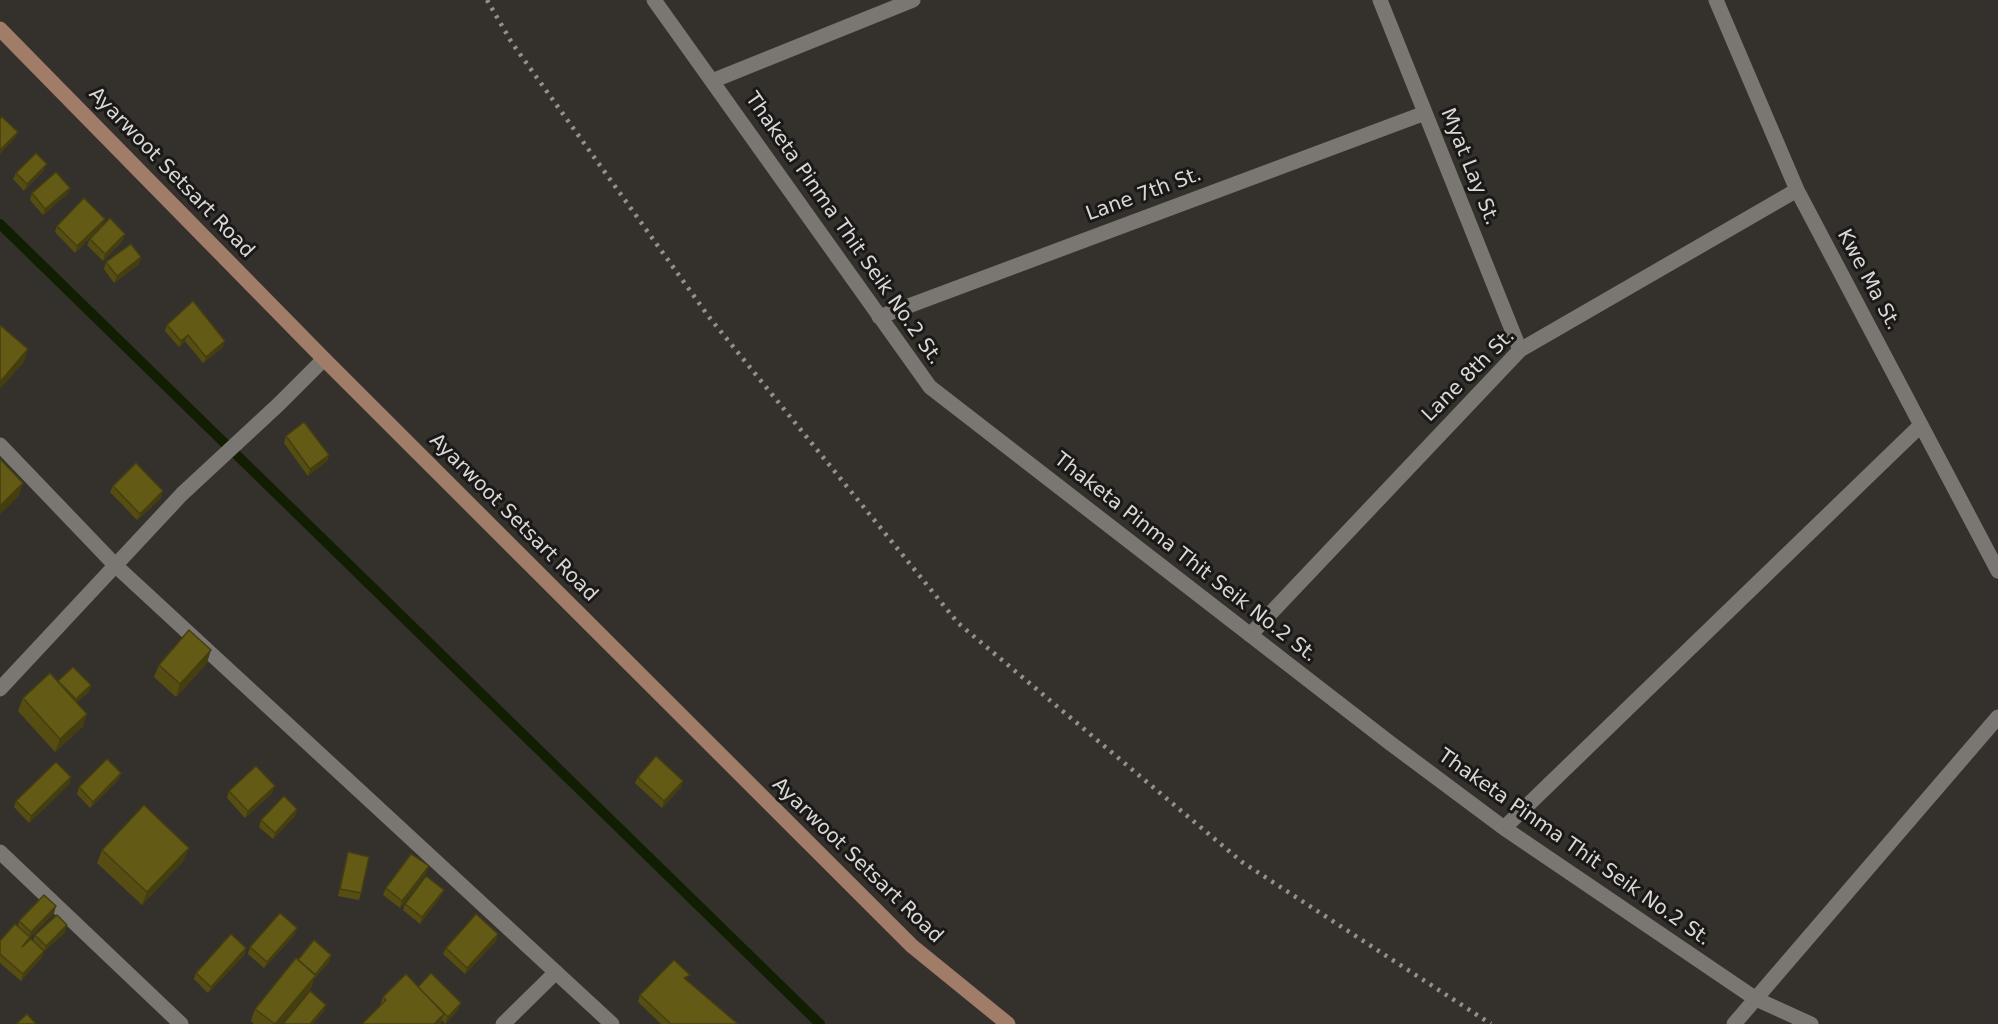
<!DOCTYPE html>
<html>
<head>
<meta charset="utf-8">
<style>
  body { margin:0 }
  canvas { display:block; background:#34312d }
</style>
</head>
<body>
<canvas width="1998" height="1024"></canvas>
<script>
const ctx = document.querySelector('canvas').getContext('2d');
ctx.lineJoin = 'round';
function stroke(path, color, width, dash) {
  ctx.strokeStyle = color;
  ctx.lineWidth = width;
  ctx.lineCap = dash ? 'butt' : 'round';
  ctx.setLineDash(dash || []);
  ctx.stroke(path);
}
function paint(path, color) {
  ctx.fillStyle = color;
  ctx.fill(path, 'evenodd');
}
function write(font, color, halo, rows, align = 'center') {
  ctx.font = font + ' "DejaVu Sans",sans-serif';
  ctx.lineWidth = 6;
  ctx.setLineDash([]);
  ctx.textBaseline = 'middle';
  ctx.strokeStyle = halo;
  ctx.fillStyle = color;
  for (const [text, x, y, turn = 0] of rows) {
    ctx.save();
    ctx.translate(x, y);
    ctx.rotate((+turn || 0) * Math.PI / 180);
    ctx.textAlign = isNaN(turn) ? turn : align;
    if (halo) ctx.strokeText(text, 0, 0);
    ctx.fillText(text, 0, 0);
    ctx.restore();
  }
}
stroke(new Path2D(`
  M 0,224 L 820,1024`), '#111e02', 10);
stroke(new Path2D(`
  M 654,0 L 930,387 L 1390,743 L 1504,828 L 1756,999 L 1811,1024
  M 1380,0 L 1520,350
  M 1716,0 L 1797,190 L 1998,571
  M 712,81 L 913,0
  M 879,317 L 1425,113
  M 0,445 L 116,566 L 612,1024
  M 1250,635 L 1520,350 L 1797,190
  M 0,689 L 182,494 L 279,404 L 324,359
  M 1504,828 L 1921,425
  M 0,852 L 181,1024
  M 503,1024 L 556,972
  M 1734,1024 L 1998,717`), '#7a7672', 15);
stroke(new Path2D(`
  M 0,29 L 324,359 L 912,946 L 1008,1024`), '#a17c69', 15);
stroke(new Path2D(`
  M 487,0 L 512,43 L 709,317 L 958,623 L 1242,862 L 1491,1024`), '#93908d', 4.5, [3, 6]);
paint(new Path2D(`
  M 44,170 L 24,191 L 13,179 L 16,173 Z
  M 70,188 L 67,194 L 43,215 L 30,200 L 32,193 Z
  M 105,219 L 102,225 L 75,253 L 55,232 L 57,226 Z
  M 125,234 L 123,240 L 103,261 L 87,245 L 90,239 Z
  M 106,262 L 139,264 L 114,283 L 104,269 Z
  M 167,325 L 223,347 L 203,363 L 185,341 L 179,347 L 165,331 Z
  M 286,436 L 329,455 L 327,461 L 308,476 L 284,443 Z
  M 113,486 L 161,498 L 137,520 L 110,492 Z
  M 207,663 L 176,697 L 154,677 L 159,665 Z
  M 58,681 L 91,685 L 89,692 L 77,702 L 83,726 L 55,752 L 18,711 L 23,698 Z
  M 121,773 L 118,780 L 90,808 L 77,794 L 79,787 Z
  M 71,777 L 69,784 L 29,823 L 14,807 L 16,801 Z
  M 638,777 L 681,787 L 662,808 L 635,783 Z
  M 229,791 L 272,793 L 245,818 L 227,798 Z
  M 297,809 L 295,816 L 273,839 L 259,827 L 261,820 Z
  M 102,850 L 184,860 L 142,905 L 97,863 Z
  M 348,852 L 361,893 L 359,900 L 338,896 L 346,859 Z
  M 426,873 L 400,908 L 383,895 L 386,888 Z
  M 444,890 L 441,896 L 420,924 L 403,910 L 405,904 Z
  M 56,906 L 54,913 L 30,937 L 29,941 L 33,941 L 35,935 L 65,932 L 43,952 L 42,957 L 21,981 L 0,963 L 0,941 L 18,926 L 19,921 Z
  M 295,934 L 264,968 L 248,954 L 250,947 Z
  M 496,941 L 465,974 L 443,954 L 446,948 Z
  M 246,948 L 244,955 L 208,993 L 194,979 L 196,973 Z
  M 331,955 L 329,962 L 314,979 L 311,988 L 281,1024 L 254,1024 L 251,1021 L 255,1009 L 298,960 Z
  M 688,981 L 738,1024 L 661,1024 L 638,1002 L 640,995 Z
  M 418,987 L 461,1003 L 458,1010 L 445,1024 L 442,1020 L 440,1024 L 363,1024 L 380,1006 L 383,997 Z`), '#554d12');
paint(new Path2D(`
  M 18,132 L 15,138 L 0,154 L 0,150 Z
  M 47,164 L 44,170 L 24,191 L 27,184 Z
  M 70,188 L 67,194 L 43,215 L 45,209 Z
  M 105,219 L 102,225 L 75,253 L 77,246 Z
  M 125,234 L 123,240 L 103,261 L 105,254 Z
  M 141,257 L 139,264 L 114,283 L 117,276 Z
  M 188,335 L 185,341 L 179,347 L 181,341 Z
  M 225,341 L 223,347 L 203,363 L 206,357 Z
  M 28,349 L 24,362 L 0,389 L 0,382 Z
  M 329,455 L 327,461 L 308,476 L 310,469 Z
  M 23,483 L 19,496 L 0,514 L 0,506 Z
  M 163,491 L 161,498 L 137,520 L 140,514 Z
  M 211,650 L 207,663 L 176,697 L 180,684 Z
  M 91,685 L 89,692 L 73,706 L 76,699 Z
  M 87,714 L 83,726 L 55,752 L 60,739 Z
  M 121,773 L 118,780 L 90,808 L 93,802 Z
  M 71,777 L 69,784 L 29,823 L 31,816 Z
  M 683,781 L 681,787 L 662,808 L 664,801 Z
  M 275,786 L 272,793 L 245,818 L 248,811 Z
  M 297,809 L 295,816 L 273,839 L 275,833 Z
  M 189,848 L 184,860 L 142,905 L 147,892 Z
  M 429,866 L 426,873 L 400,908 L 402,901 Z
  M 444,890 L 441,896 L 420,924 L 422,917 Z
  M 56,906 L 54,913 L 30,937 L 28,943 L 22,947 L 28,939 L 31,932 Z
  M 67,925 L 65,932 L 43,952 L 42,957 L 21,981 L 23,974 L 44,951 L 46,946 Z
  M 297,928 L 295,934 L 264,968 L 267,962 Z
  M 498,934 L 496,941 L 465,974 L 467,968 Z
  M 246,948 L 244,955 L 208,993 L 211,987 Z
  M 331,955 L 329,962 L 314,979 L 311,988 L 281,1024 L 275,1024 Z
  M 461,1003 L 458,1010 L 445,1024 L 448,1017 Z
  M 326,1005 L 324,1011 L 313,1024 L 310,1024 Z
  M 444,1014 L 440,1024 L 434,1024 Z`), '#453f0f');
const building = new Path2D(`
  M 2,117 L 18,132 L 0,150 L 0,119 Z
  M 36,153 L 47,164 L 27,184 L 16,173 Z
  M 56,172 L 70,188 L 45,209 L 32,193 Z
  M 84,198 L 105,219 L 77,246 L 57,226 Z
  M 110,218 L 125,234 L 105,254 L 90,239 Z
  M 131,244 L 141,257 L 117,276 L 106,262 Z
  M 193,301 L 225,341 L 206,357 L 188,335 L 181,341 L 167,325 Z
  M 0,325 L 28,349 L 0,382 Z
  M 304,422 L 329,455 L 310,469 L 286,436 Z
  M 0,459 L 23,483 L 0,506 Z
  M 136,463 L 163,491 L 140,514 L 113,486 Z
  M 189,630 L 211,650 L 180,684 L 159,665 Z
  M 73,667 L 91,685 L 76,699 L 58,681 Z
  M 50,673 L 87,714 L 60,739 L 23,698 Z
  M 656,756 L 683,781 L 664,801 L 638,777 Z
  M 107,759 L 121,773 L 93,802 L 79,787 Z
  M 56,762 L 71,777 L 31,816 L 16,801 Z
  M 256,766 L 275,786 L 248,811 L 229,791 Z
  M 284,796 L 297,809 L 275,833 L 261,820 Z
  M 144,805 L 189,848 L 147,892 L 102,850 Z
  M 348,852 L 369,857 L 361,893 L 340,889 Z
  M 411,854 L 429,866 L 402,901 L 386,888 Z
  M 426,876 L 444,890 L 422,917 L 405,904 Z
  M 44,895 L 56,906 L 31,932 L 19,921 Z
  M 280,913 L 297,928 L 267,962 L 250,947 Z
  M 476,914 L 498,934 L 467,968 L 446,948 Z
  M 57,915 L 67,925 L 46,946 L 35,935 Z
  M 15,924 L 30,937 L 22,947 L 31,939 L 44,951 L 23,974 L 0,954 L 0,941 Z
  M 231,934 L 246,948 L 211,987 L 196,973 Z
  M 314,940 L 331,955 L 315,975 L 298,960 Z
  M 296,958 L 316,975 L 275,1024 L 255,1009 Z
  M 674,960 L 690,975 L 684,978 L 738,1024 L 671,1024 L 640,995 Z
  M 431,973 L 461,1003 L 448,1017 L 418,987 Z
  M 406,974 L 444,1014 L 434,1024 L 364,1024 L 363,1023 L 386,1000 L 383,997 Z
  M 310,991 L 326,1005 L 310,1024 L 283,1024 Z
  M 27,1014 L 36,1024 L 16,1024 Z`);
paint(building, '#635a15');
stroke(building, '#453f0f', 1.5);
write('20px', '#dad8d6', '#1a1917', [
  ["Myat Lay St.",1469,167,68],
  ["Ayarwoot Setsart Road",171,173,46],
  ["Lane 7th St.",1144,195,-20],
  ["Thaketa Pinma Thit Seik No.2 St.",843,229,55],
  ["Kwe Ma St.",1868,280,62],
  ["Lane 8th St.",1469,376,-45],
  ["Ayarwoot Setsart Road",513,518,45],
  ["Thaketa Pinma Thit Seik No.2 St.",1185,558,38],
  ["Thaketa Pinma Thit Seik No.2 St.",1574,848,35],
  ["Ayarwoot Setsart Road",857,861,44]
]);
</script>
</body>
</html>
